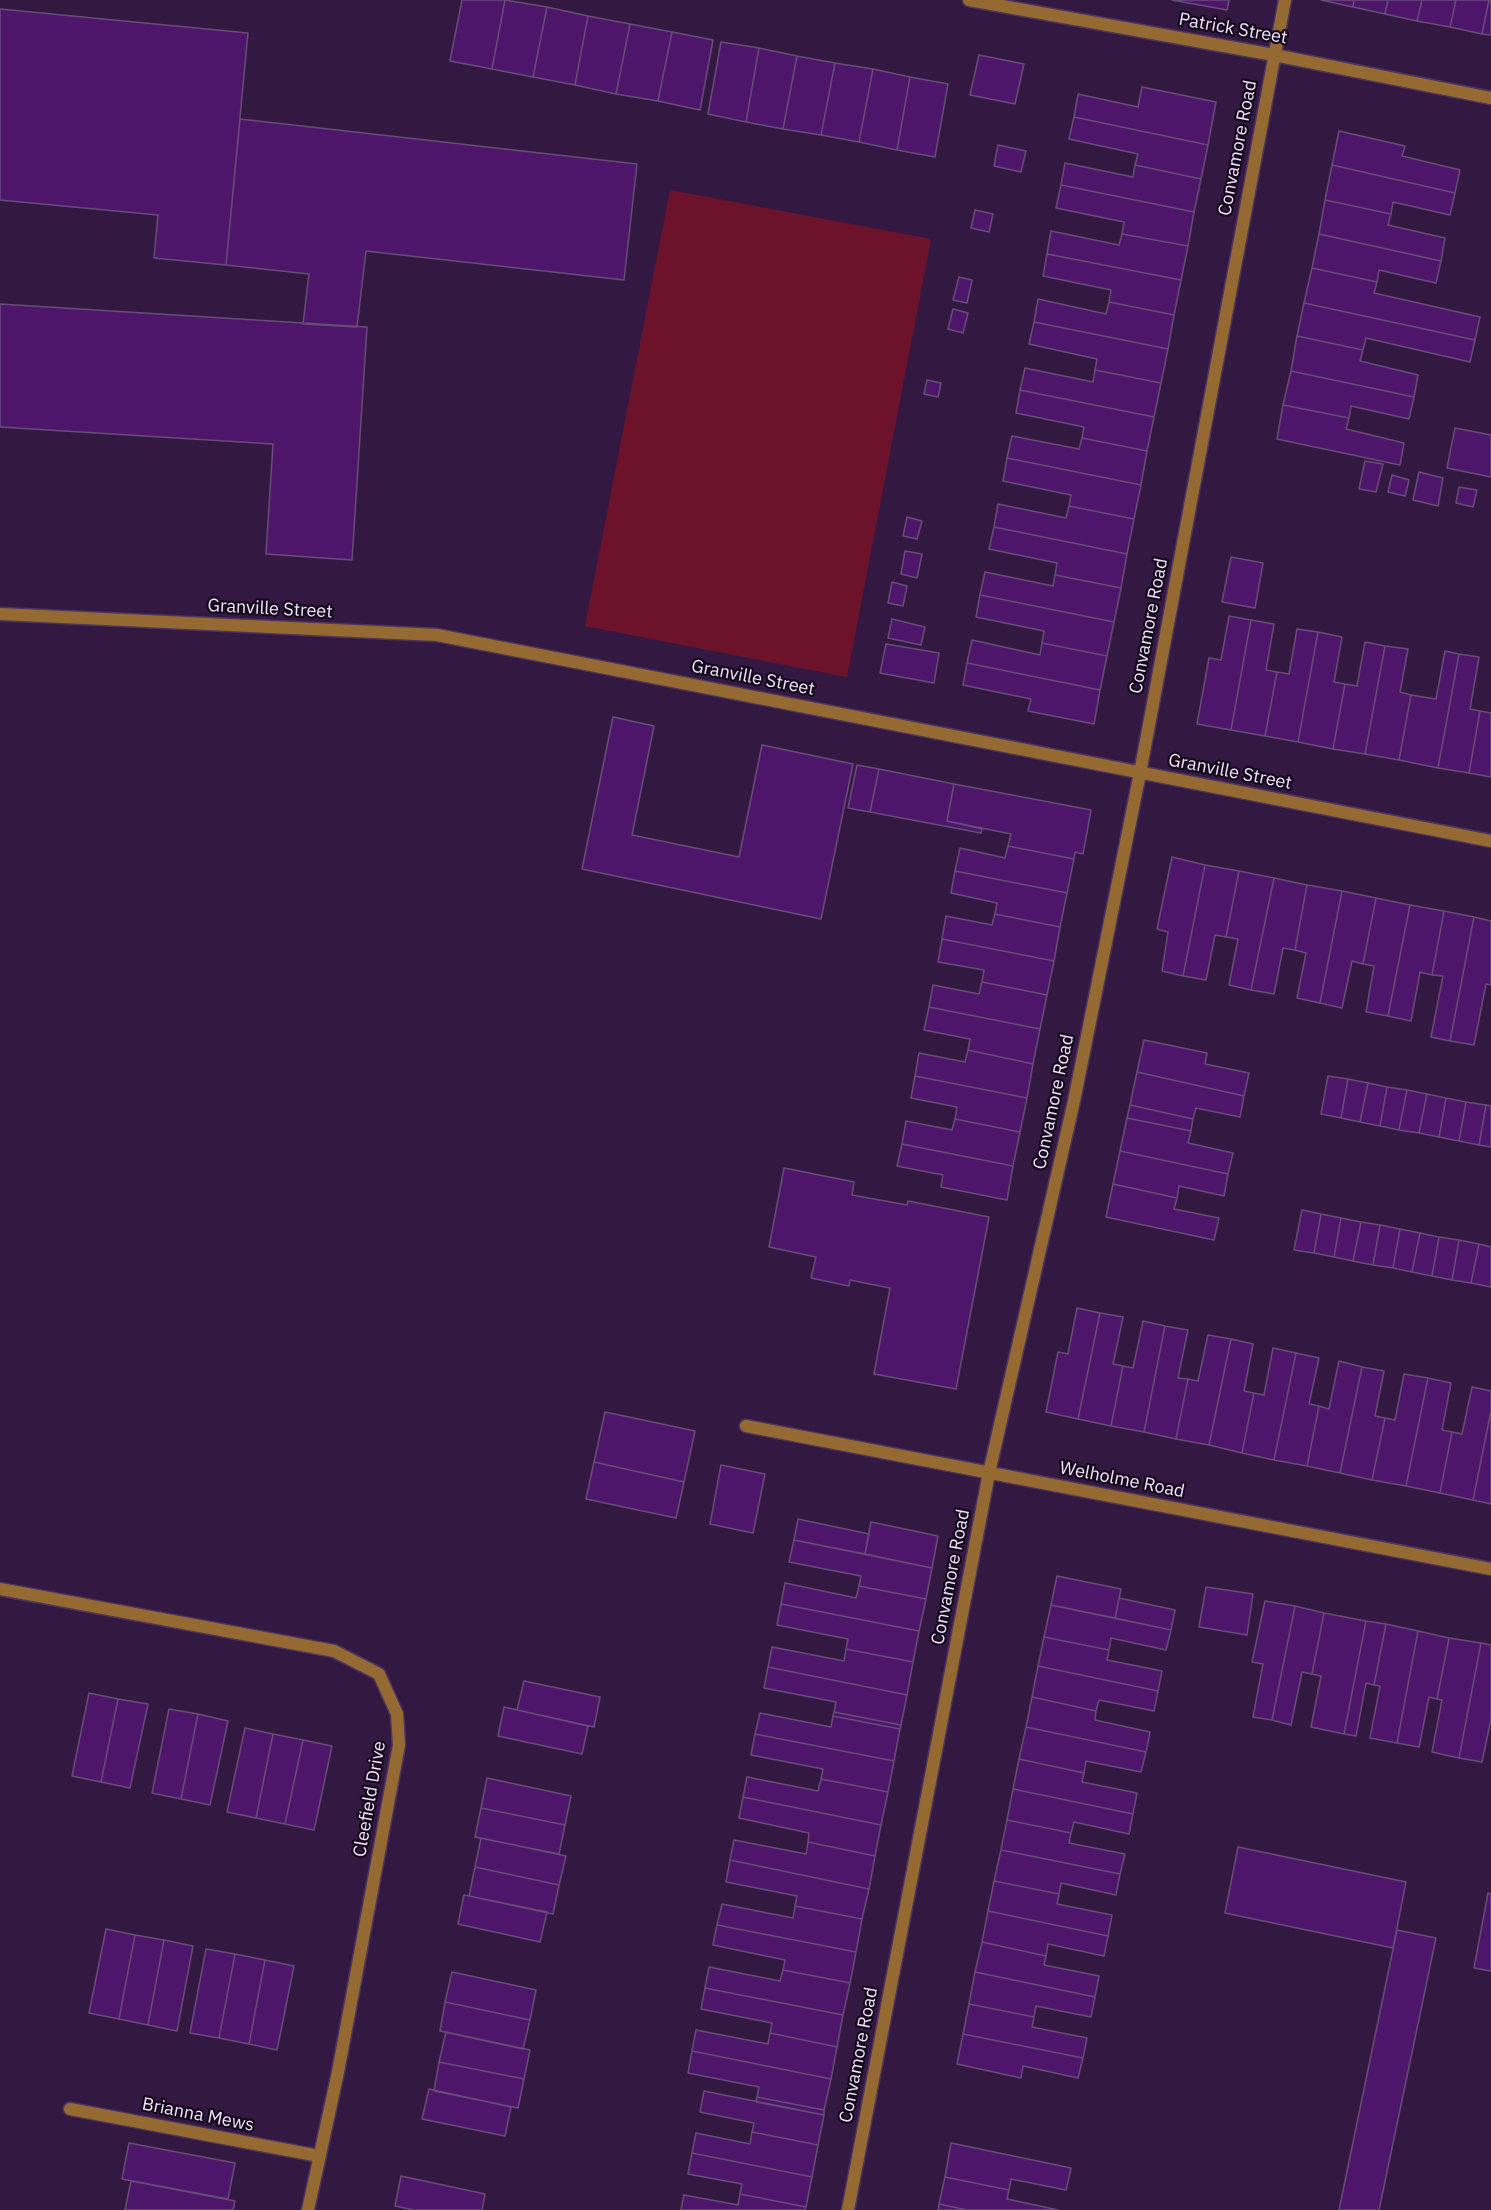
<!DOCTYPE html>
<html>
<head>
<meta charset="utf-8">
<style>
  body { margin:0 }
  canvas { display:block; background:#331942 }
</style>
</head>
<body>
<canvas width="1491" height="2210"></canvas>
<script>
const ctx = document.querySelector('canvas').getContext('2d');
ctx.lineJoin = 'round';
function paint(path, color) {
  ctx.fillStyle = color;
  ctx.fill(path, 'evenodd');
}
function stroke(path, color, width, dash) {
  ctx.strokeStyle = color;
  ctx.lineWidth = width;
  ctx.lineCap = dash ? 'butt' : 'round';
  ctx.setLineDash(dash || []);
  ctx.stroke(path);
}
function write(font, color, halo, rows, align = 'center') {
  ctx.font = font + ' "IBM Plex Sans",sans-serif';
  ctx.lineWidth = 4.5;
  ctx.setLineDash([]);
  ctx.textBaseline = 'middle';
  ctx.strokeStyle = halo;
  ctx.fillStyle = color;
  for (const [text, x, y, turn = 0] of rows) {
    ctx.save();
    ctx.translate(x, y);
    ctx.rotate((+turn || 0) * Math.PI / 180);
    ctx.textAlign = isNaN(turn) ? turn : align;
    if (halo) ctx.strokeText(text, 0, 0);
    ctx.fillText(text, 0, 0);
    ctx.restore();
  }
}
paint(new Path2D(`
  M 670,190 L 931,239 L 847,677 L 585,626 Z`), '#6c122a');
const building = new Path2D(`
  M 462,0 L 505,0 L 492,69 L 450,61 Z
  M 505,0 L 547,7 L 533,77 L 492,69 Z
  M 1172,0 L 1229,0 L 1227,10 Z
  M 1321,0 L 1354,0 L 1353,7 Z
  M 1354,0 L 1388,0 L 1385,14 L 1353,7 Z
  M 1388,0 L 1422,0 L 1417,21 L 1385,14 Z
  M 1422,0 L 1456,0 L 1450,27 L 1417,21 Z
  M 1456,0 L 1489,0 L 1482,34 L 1450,27 Z
  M 1489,0 L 1491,0 L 1491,35 L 1482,34 Z
  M 547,7 L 588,16 L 575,85 L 533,77 Z
  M 0,9 L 248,33 L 226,265 L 154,258 L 158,215 L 0,200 Z
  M 588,16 L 630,24 L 616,94 L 575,85 Z
  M 630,24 L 672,32 L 658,101 L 616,94 Z
  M 672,32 L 713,40 L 700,110 L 658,101 Z
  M 721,42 L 759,48 L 746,122 L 708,114 Z
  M 759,48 L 797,56 L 783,129 L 746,122 Z
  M 979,55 L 1024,64 L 1015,104 L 970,95 Z
  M 797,56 L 835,63 L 821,135 L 783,129 Z
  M 835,63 L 873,69 L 859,142 L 821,135 Z
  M 873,69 L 910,77 L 897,150 L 859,142 Z
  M 910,77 L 948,84 L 935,157 L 897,150 Z
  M 1142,87 L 1216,102 L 1208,145 L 1074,117 L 1078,94 L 1138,107 Z
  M 1074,117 L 1208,145 L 1201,179 L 1135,165 L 1138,154 L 1069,139 Z
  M 240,119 L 637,164 L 624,280 L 366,251 L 357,327 L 303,324 L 309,274 L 226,265 Z
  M 1339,131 L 1405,146 L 1402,156 L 1460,170 L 1455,193 L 1332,165 Z
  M 998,145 L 1026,151 L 1021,172 L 994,166 Z
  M 1065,163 L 1133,177 L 1135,165 L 1201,179 L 1194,212 L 1061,185 Z
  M 1332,165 L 1455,193 L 1450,215 L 1393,202 L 1391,214 L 1325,200 Z
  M 1061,185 L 1194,212 L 1188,246 L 1122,234 L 1124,222 L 1056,208 Z
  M 1325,200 L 1391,214 L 1388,225 L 1445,238 L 1441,261 L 1319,234 Z
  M 975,210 L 993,214 L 989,232 L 971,228 Z
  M 1051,231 L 1119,245 L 1122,234 L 1188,246 L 1181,280 L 1047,254 Z
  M 1319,234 L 1441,261 L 1436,283 L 1379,270 L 1377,282 L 1312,268 Z
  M 1047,254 L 1181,280 L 1174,315 L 1109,302 L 1111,290 L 1043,276 Z
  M 1312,268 L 1377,282 L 1374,293 L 1480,317 L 1475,340 L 1304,303 Z
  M 959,277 L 972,280 L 967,303 L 953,300 Z
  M 1038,299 L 1106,314 L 1109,302 L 1174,315 L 1168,349 L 1034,322 Z
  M 1304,303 L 1475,340 L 1470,362 L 1366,338 L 1363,350 L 1297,336 Z
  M 0,304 L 367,327 L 352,560 L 266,554 L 273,444 L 0,427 Z
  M 953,309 L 968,313 L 963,333 L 948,329 Z
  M 1034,322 L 1168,349 L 1161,383 L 1095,370 L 1097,359 L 1029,344 Z
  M 1297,336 L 1363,350 L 1360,361 L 1418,375 L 1414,397 L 1291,371 Z
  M 1025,368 L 1093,382 L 1095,370 L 1161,383 L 1154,417 L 1020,390 Z
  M 1291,371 L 1414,397 L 1409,419 L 1351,406 L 1349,418 L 1283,405 Z
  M 927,380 L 941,383 L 938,397 L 924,394 Z
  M 1020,390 L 1154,417 L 1147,451 L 1082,438 L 1084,427 L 1016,413 Z
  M 1283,405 L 1349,418 L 1346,429 L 1404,443 L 1400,465 L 1277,439 Z
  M 1455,428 L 1491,435 L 1491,477 L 1447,468 Z
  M 1012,436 L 1079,449 L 1082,438 L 1147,451 L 1141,485 L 1007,458 Z
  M 1007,458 L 1141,485 L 1134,519 L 1069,506 L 1071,495 L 1003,481 Z
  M 1365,461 L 1383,464 L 1376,492 L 1359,489 Z
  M 1419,472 L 1443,478 L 1438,506 L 1413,500 Z
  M 1392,475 L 1409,480 L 1405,496 L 1388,492 Z
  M 1459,487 L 1477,490 L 1473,507 L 1456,503 Z
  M 998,504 L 1066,518 L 1069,506 L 1134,519 L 1127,554 L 994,527 Z
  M 907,517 L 922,521 L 917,539 L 903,536 Z
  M 994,527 L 1127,554 L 1121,588 L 1055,575 L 1057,563 L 989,549 Z
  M 905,551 L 922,554 L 917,578 L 901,574 Z
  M 1231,557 L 1263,563 L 1255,608 L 1222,602 Z
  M 985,572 L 1053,586 L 1055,575 L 1121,588 L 1114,622 L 980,595 Z
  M 892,582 L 907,586 L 903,606 L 888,603 Z
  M 980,595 L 1114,622 L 1107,656 L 1042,643 L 1044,631 L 976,617 Z
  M 1229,616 L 1251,620 L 1231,730 L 1197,724 L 1209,658 L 1221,660 Z
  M 892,619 L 925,627 L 921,645 L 888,638 Z
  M 1251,620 L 1274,624 L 1266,670 L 1277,672 L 1265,736 L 1231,730 Z
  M 1297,629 L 1318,632 L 1298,742 L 1265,736 L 1277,672 L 1289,674 Z
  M 1318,632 L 1342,637 L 1334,682 L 1345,684 L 1333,749 L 1298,742 Z
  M 972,640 L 1040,655 L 1042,643 L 1107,656 L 1100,690 L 967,663 Z
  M 1365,642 L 1385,646 L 1365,754 L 1333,749 L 1345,684 L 1357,686 Z
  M 886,644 L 939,653 L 934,683 L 880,673 Z
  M 1385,646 L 1408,649 L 1400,692 L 1411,695 L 1399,760 L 1365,754 Z
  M 1445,651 L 1459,654 L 1438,768 L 1399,760 L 1411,695 L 1436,699 Z
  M 1459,654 L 1479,657 L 1470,709 L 1480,711 L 1469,773 L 1438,768 Z
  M 967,663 L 1100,690 L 1094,724 L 1028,711 L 1031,699 L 963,685 Z
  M 1480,711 L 1491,713 L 1491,777 L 1469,773 Z
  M 613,717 L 654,726 L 632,835 L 739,857 L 762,745 L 853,764 L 821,919 L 582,869 Z
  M 857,765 L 879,769 L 870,812 L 848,808 Z
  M 879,769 L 954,784 L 947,821 L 982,829 L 981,833 L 870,812 Z
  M 954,784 L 1091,810 L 1083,854 L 1075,852 L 1074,859 L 1008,846 L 1011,834 L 947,821 Z
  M 1008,846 L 1074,859 L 1067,893 L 955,871 L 960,848 L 1005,858 Z
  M 1172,857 L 1205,865 L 1183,976 L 1162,971 L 1168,932 L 1157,929 Z
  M 1205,865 L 1239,871 L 1226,937 L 1215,935 L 1206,980 L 1183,976 Z
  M 955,871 L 1067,893 L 1060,927 L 995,914 L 997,903 L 951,893 Z
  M 1239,871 L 1274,878 L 1251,990 L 1229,985 L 1238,939 L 1226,937 Z
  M 1274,878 L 1307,885 L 1295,950 L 1283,948 L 1274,994 L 1251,990 Z
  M 1307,885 L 1342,891 L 1320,1003 L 1297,998 L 1306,953 L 1295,950 Z
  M 1342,891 L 1376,898 L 1363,964 L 1352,961 L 1342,1008 L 1320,1003 Z
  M 1376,898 L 1410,905 L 1388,1016 L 1366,1012 L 1374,966 L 1363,964 Z
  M 1410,905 L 1444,911 L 1432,975 L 1420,972 L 1411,1021 L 1388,1016 Z
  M 1444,911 L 1474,917 L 1450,1041 L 1431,1037 L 1443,976 L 1432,975 Z
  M 995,914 L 1060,927 L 1054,961 L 942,939 L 946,916 L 992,925 Z
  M 1474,917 L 1491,921 L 1491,985 L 1486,984 L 1474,1045 L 1450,1041 Z
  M 942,939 L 1054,961 L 1047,995 L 982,982 L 984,970 L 938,962 Z
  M 982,982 L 1047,995 L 1040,1029 L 929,1007 L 933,985 L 979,994 Z
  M 929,1007 L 1040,1029 L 1033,1064 L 968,1050 L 970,1039 L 924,1030 Z
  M 1144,1040 L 1207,1053 L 1205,1064 L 1249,1073 L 1244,1096 L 1137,1072 Z
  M 968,1050 L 1033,1064 L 1027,1098 L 915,1076 L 919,1053 L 965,1062 Z
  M 1137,1072 L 1244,1096 L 1240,1117 L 1196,1108 L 1193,1119 L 1130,1105 Z
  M 915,1076 L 1027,1098 L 1020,1132 L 955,1119 L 957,1107 L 911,1098 Z
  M 1328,1076 L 1348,1079 L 1341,1118 L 1321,1114 Z
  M 1348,1079 L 1368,1083 L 1360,1122 L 1341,1118 Z
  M 1368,1083 L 1387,1087 L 1380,1126 L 1360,1122 Z
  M 1387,1087 L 1407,1090 L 1399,1130 L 1380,1126 Z
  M 1407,1090 L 1427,1094 L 1419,1133 L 1399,1130 Z
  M 1427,1094 L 1446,1098 L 1439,1137 L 1419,1133 Z
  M 1446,1098 L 1466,1102 L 1459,1141 L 1439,1137 Z
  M 1466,1102 L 1486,1105 L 1479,1145 L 1459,1141 Z
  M 1130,1105 L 1193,1119 L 1191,1131 L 1127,1118 Z
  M 1486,1105 L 1491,1106 L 1491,1147 L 1479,1145 Z
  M 1127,1118 L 1191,1131 L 1188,1143 L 1233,1153 L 1228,1174 L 1120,1151 Z
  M 955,1119 L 1020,1132 L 1013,1166 L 902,1144 L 906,1121 L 952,1130 Z
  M 902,1144 L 1013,1166 L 1007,1200 L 941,1187 L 943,1175 L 897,1166 Z
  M 1120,1151 L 1228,1174 L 1224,1196 L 1179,1186 L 1177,1198 L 1113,1184 Z
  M 784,1168 L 854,1182 L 852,1195 L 907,1205 L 908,1201 L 989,1217 L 956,1389 L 874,1374 L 890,1288 L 850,1280 L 849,1286 L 811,1278 L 816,1257 L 769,1247 Z
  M 1113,1184 L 1177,1198 L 1174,1209 L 1219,1218 L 1214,1240 L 1106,1217 Z
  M 1302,1210 L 1321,1214 L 1314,1253 L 1294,1250 Z
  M 1321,1214 L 1341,1218 L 1334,1257 L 1314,1253 Z
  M 1341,1218 L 1361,1222 L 1353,1261 L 1334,1257 Z
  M 1361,1222 L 1380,1225 L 1373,1265 L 1353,1261 Z
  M 1380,1225 L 1400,1229 L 1393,1268 L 1373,1265 Z
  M 1400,1229 L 1420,1233 L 1412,1272 L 1393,1268 Z
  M 1420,1233 L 1439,1237 L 1432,1276 L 1412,1272 Z
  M 1439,1237 L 1459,1240 L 1452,1280 L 1432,1276 Z
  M 1459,1240 L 1479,1244 L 1471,1283 L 1452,1280 Z
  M 1479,1244 L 1491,1247 L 1491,1287 L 1471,1283 Z
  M 1077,1308 L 1100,1313 L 1078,1419 L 1046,1412 L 1058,1352 L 1068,1354 Z
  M 1100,1313 L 1123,1317 L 1113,1364 L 1123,1366 L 1111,1426 L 1078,1419 Z
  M 1143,1321 L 1165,1326 L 1144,1432 L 1111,1426 L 1123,1366 L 1133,1368 Z
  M 1165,1326 L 1188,1330 L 1178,1378 L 1188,1379 L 1176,1439 L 1144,1432 Z
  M 1208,1335 L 1231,1339 L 1209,1445 L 1176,1439 L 1188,1379 L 1198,1381 Z
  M 1231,1339 L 1253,1344 L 1244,1391 L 1254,1393 L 1242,1453 L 1209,1445 Z
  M 1273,1348 L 1296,1353 L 1274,1460 L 1242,1453 L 1254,1393 L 1264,1395 Z
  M 1296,1353 L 1319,1358 L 1309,1404 L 1319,1406 L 1307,1466 L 1274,1460 Z
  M 1339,1361 L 1362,1367 L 1340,1473 L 1307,1466 L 1319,1406 L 1329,1409 Z
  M 1362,1367 L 1384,1371 L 1375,1416 L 1385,1418 L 1372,1480 L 1340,1473 Z
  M 1404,1374 L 1428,1378 L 1406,1486 L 1372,1480 L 1385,1418 L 1395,1420 Z
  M 1428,1378 L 1451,1383 L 1442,1430 L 1452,1432 L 1440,1493 L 1406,1486 Z
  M 1472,1387 L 1491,1391 L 1491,1411 L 1473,1500 L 1440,1493 L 1452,1432 L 1462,1434 Z
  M 1491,1411 L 1491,1504 L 1473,1500 Z
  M 605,1412 L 695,1431 L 684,1482 L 594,1462 Z
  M 594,1462 L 684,1482 L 676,1518 L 586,1499 Z
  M 721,1465 L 765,1474 L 753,1533 L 710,1524 Z
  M 798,1519 L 869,1534 L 865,1554 L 794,1540 Z
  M 871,1522 L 938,1536 L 932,1568 L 865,1554 Z
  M 794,1540 L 932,1568 L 926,1599 L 859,1586 L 861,1576 L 789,1562 Z
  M 1057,1576 L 1121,1589 L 1115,1618 L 1051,1605 Z
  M 785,1583 L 856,1598 L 859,1586 L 926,1599 L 919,1631 L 781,1604 Z
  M 1206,1587 L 1253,1594 L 1247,1635 L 1199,1627 Z
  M 1119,1598 L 1175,1610 L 1171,1630 L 1115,1618 Z
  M 1265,1601 L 1295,1606 L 1272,1720 L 1253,1717 L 1263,1664 L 1252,1662 Z
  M 781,1604 L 919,1631 L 913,1662 L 846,1649 L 848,1639 L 777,1625 Z
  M 1051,1605 L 1171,1630 L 1166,1650 L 1111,1638 L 1109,1650 L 1044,1637 Z
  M 1295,1606 L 1324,1613 L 1312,1674 L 1302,1672 L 1291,1725 L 1272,1720 Z
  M 1324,1613 L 1366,1621 L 1344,1734 L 1311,1727 L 1321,1676 L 1312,1674 Z
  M 1366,1621 L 1386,1624 L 1374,1685 L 1366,1683 L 1356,1736 L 1344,1734 Z
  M 1386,1624 L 1418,1631 L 1397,1743 L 1370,1738 L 1380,1686 L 1374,1685 Z
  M 1418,1631 L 1449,1638 L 1437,1699 L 1429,1697 L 1419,1747 L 1397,1743 Z
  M 1044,1637 L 1109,1650 L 1107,1660 L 1162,1671 L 1158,1691 L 1038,1666 Z
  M 1449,1638 L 1481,1643 L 1459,1758 L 1432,1752 L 1442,1700 L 1437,1699 Z
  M 1481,1643 L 1491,1645 L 1491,1719 L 1482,1762 L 1459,1758 Z
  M 772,1647 L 844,1661 L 846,1649 L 913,1662 L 907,1695 L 768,1667 Z
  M 1038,1666 L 1158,1691 L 1154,1711 L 1099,1700 L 1096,1711 L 1032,1697 Z
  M 768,1667 L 907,1695 L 901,1725 L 834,1712 L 836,1702 L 764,1688 Z
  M 524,1681 L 600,1697 L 594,1727 L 517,1710 Z
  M 89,1693 L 118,1699 L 101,1782 L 72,1776 Z
  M 1032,1697 L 1096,1711 L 1095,1720 L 1150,1732 L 1146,1752 L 1026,1727 Z
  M 118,1699 L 148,1704 L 130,1788 L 101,1782 Z
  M 504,1707 L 588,1726 L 582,1754 L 498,1736 Z
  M 169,1709 L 198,1714 L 181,1799 L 152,1793 Z
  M 834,1712 L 901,1725 L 900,1729 L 833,1716 Z
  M 760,1713 L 831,1727 L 833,1716 L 900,1729 L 894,1761 L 755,1734 Z
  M 198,1714 L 228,1721 L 210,1805 L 181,1799 Z
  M 1026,1727 L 1146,1752 L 1141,1772 L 1086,1761 L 1084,1773 L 1019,1759 Z
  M 245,1728 L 273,1734 L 256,1818 L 227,1812 Z
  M 273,1734 L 303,1740 L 285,1824 L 256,1818 Z
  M 755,1734 L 894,1761 L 888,1792 L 821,1779 L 823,1769 L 751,1755 Z
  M 303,1740 L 332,1746 L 314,1830 L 285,1824 Z
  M 1019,1759 L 1084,1773 L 1082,1782 L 1137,1793 L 1133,1814 L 1013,1789 Z
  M 747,1777 L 818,1791 L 821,1779 L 888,1792 L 881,1825 L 743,1797 Z
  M 487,1778 L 571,1796 L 565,1825 L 481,1808 Z
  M 1013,1789 L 1133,1814 L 1129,1834 L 1074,1822 L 1071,1833 L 1007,1820 Z
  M 743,1797 L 881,1825 L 875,1856 L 808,1842 L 809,1833 L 739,1818 Z
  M 481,1808 L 565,1825 L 559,1854 L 475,1837 Z
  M 1007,1820 L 1071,1833 L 1069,1843 L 1125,1854 L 1120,1874 L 1001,1850 Z
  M 481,1838 L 566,1856 L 559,1885 L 475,1867 Z
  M 734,1840 L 806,1854 L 808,1842 L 875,1856 L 869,1889 L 730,1860 Z
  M 1238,1847 L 1406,1882 L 1393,1948 L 1225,1913 Z
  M 1001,1850 L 1120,1874 L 1116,1895 L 1061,1883 L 1059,1894 L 994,1881 Z
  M 730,1860 L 869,1889 L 862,1919 L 795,1906 L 797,1896 L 726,1882 Z
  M 475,1867 L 559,1885 L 553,1914 L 469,1896 Z
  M 994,1881 L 1059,1894 L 1057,1904 L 1112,1915 L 1108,1936 L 988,1911 Z
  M 1488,1893 L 1491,1894 L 1491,1971 L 1474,1968 Z
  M 464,1895 L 547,1912 L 540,1942 L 458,1924 Z
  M 722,1904 L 793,1918 L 795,1906 L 862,1919 L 856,1952 L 717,1925 Z
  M 988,1911 L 1108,1936 L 1104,1956 L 1048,1944 L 1046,1956 L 982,1942 Z
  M 717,1925 L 856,1952 L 850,1983 L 783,1970 L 785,1960 L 713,1945 Z
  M 106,1929 L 135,1935 L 119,2019 L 89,2013 Z
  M 1397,1930 L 1436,1938 L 1379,2210 L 1339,2210 Z
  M 135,1935 L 164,1940 L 148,2025 L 119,2019 Z
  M 164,1940 L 193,1946 L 177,2031 L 148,2025 Z
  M 982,1942 L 1046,1956 L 1044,1965 L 1099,1976 L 1095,1997 L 975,1972 Z
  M 206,1949 L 235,1954 L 219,2038 L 190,2033 Z
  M 235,1954 L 265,1960 L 249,2044 L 219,2038 Z
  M 265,1960 L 294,1966 L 277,2050 L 249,2044 Z
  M 709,1967 L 780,1981 L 783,1970 L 850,1983 L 843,2015 L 705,1988 Z
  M 452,1972 L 536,1990 L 530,2020 L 445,2002 Z
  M 975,1972 L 1095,1997 L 1091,2017 L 1036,2006 L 1034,2017 L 969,2004 Z
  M 705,1988 L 843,2015 L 837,2047 L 770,2033 L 772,2023 L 701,2009 Z
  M 445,2002 L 530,2020 L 523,2049 L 440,2031 Z
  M 969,2004 L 1034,2017 L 1032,2027 L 1087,2038 L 1083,2058 L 963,2034 Z
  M 696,2030 L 768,2044 L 770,2033 L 837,2047 L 831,2079 L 692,2051 Z
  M 446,2032 L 530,2050 L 524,2079 L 439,2062 Z
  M 963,2034 L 1083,2058 L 1078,2078 L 1023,2066 L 1021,2078 L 957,2064 Z
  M 692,2051 L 831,2079 L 824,2110 L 757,2097 L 759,2087 L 688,2073 Z
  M 439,2062 L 524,2079 L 518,2108 L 434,2091 Z
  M 429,2089 L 511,2107 L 505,2136 L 422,2119 Z
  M 704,2091 L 824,2115 L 818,2145 L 752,2132 L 754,2123 L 700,2112 Z
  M 757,2097 L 824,2110 L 824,2115 L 756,2102 Z
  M 752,2132 L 818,2145 L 812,2177 L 692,2153 L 696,2133 L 750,2144 Z
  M 129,2143 L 235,2163 L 228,2199 L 122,2179 Z
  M 951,2143 L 1071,2168 L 1066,2190 L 1011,2179 L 1009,2190 L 945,2177 Z
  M 692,2153 L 812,2177 L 806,2207 L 740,2194 L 742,2184 L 688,2174 Z
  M 401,2176 L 485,2194 L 482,2210 L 414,2210 L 395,2206 Z
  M 945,2177 L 1009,2190 L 1007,2199 L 1058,2210 L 967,2210 L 939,2204 Z
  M 131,2181 L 235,2201 L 233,2210 L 125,2210 Z
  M 740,2194 L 806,2207 L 805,2210 L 681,2210 L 684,2195 L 738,2205 Z
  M 939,2204 L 967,2210 L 938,2210 Z`);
paint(building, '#4e166a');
stroke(building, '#674c78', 1.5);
const minor = new Path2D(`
  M 969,0 L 1274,55 L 1491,98
  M 0,614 L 437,635 L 1491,841
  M 746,1426 L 1491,1569
  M 0,1589 L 334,1651 L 379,1674 L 397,1714 L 399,1745 L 338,2072 L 308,2210
  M 70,2109 L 319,2156
  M 848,2210 L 989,1473 L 1074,1101 L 1140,773 L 1285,0`);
stroke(minor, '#4e355c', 15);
stroke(minor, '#946932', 12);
write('18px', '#f2e2fd', '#150a1c', [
  ["Patrick Street",1233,29,10],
  ["Convamore Road",1238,148,-79],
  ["Granville Street",270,609,3],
  ["Convamore Road",1149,626,-79],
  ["Granville Street",753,678,11],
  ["Granville Street",1230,772,11],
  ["Convamore Road",1054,1102,-78],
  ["Welholme Road",1122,1480,11],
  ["Convamore Road",951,1577,-79],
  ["Cleefield Drive",370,1799,-80],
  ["Convamore Road",859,2055,-79],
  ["Brianna Mews",198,2115,11]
]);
</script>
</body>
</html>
